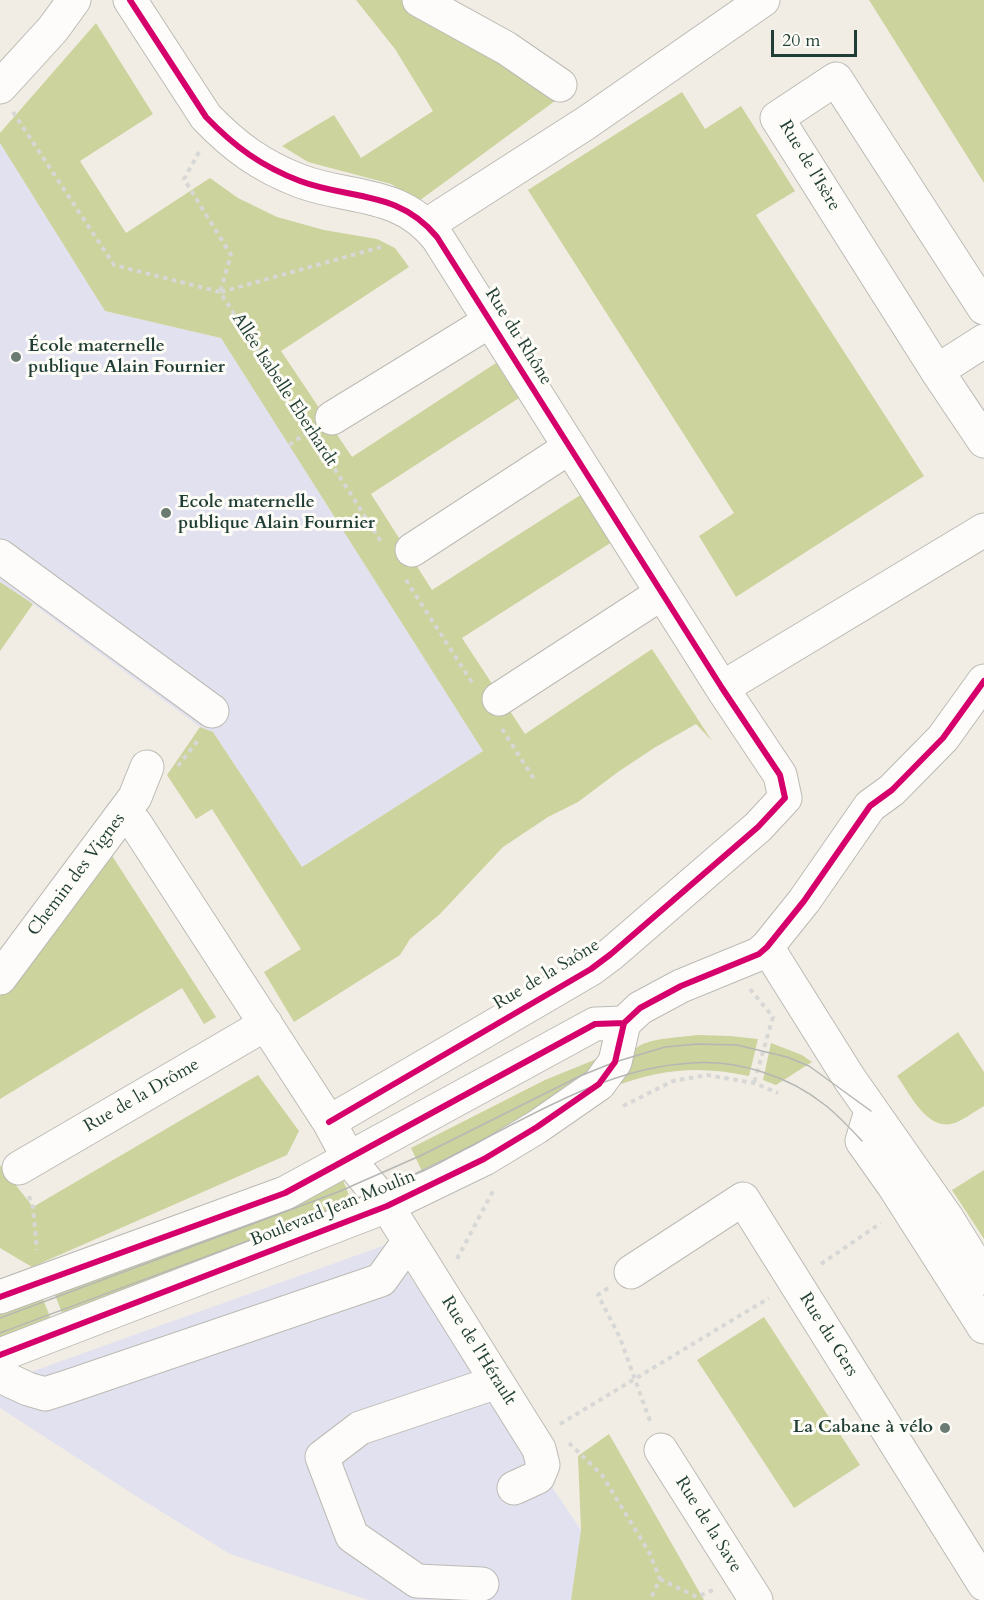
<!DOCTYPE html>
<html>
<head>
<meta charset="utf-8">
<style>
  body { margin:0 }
  #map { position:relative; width:984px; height:1600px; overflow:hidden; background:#f2ede4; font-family:Cardo,serif }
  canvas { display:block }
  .scale { position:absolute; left:771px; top:30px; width:86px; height:27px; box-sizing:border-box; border:3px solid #1f3d34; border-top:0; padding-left:8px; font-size:18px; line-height:21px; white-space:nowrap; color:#1f3d34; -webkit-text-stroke:4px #fdfcf7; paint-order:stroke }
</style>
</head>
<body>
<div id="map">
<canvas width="984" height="1600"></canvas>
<div class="scale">20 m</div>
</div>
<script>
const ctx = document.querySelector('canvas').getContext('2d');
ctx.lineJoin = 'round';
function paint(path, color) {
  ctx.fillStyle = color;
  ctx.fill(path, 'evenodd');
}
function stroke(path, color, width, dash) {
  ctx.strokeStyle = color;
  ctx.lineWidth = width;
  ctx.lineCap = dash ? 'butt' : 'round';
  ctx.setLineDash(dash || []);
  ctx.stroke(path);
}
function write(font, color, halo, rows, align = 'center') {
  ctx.font = font + ' Cardo,serif';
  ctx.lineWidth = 6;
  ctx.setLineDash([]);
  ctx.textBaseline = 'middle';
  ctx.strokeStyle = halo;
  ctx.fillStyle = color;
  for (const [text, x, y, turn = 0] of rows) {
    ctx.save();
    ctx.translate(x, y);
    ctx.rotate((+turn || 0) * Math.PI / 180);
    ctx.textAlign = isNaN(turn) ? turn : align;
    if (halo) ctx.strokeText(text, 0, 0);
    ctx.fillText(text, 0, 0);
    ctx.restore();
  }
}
paint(new Path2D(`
  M 0,143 L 105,311 L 221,338 L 483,751 L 302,867 L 213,732 L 200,727 L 33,604 L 0,582 Z
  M 388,1244 L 581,1530 L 571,1600 L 368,1600 L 230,1554 L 136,1496 L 0,1408 L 0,1383 Z`), '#e2e1f0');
paint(new Path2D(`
  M 356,0 L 401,0 L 435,22 L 563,95 L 419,201 L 391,184 L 308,162 L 282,146 L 334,115 L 361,158 L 433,111 L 395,49 Z
  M 869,0 L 984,0 L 984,183 Z
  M 96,23 L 153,114 L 80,161 L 126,233 L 210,178 L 238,198 L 277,217 L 324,230 L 377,239 L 395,248 L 409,267 L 281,351 L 352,457 L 496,363 L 519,398 L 371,494 L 432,590 L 582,494 L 612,542 L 462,638 L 525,734 L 652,649 L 712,741 L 696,724 L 654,748 L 618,772 L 578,802 L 548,817 L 503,847 L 440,914 L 410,939 L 400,955 L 294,1022 L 264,972 L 301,949 L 212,809 L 196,819 L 167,775 L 200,727 L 213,732 L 302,867 L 483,751 L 221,338 L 105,311 L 0,143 L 0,133 Z
  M 682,92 L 705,129 L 741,106 L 795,191 L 756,215 L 924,476 L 736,597 L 699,536 L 734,513 L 528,190 Z
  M 0,582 L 33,604 L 0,651 Z
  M 107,848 L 216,1017 L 204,1024 L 182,988 L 0,1099 L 0,995 Z
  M 958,1032 L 984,1072 L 984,1106 C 975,1111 965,1119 955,1123 C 927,1132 911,1095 897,1076 Z
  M 698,1035 L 730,1036 L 758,1039 L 749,1076 C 698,1065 659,1069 610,1088 C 617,1077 629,1051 641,1045 C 654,1038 682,1037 698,1035 Z
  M 771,1043 L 802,1055 L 812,1062 L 776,1085 L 763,1080 Z
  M 599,1058 L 587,1078 L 427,1182 L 411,1148 L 545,1080 Z
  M 258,1075 L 299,1131 L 287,1155 L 32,1267 L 0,1248 L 0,1165 L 33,1207 Z
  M 984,1170 L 984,1239 L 952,1190 Z
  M 343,1180 L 354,1208 L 64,1318 L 53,1290 Z
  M 41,1294 L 52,1322 L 0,1341 L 0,1309 Z
  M 764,1317 L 860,1465 L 794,1508 L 697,1360 Z
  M 609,1434 L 704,1600 L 571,1600 L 581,1530 L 578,1456 Z`), '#ccd39c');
const minor = new Path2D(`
  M 130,0 L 206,117 C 235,147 261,166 300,181 C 351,200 398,190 437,237 L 722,688 L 780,775 L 785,798 L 758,827 L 611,954 L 591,969 L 329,1122
  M 419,0 L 506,48 L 560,85
  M 0,87 L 53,29 L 74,0
  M 427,225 L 586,123 L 763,0
  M 984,308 L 836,79 L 777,118 L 937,371 L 984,441
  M 937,371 L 984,341
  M 332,418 L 490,321
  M 412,550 L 570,447
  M 0,556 L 212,711
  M 722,688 L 984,530
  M 499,699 L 662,593
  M 135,823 L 329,1122 L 349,1159 L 387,1206 L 539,1449 L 543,1465 L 538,1477 L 514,1488
  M 767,947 L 849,1078 L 947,1218 L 984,1278
  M 0,978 L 135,797 L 147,767
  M 871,1111 L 862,1141 L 894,1186 L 984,1327
  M 19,1168 L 266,1024
  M 631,1272 L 743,1199 L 984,1584
  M 0,1376 L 28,1389 L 45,1394 L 67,1387 L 381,1280 L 409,1241
  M 661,1450 L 756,1600
  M 482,1584 L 417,1581 L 352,1536 L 322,1457 L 360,1428 L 497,1382`);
const major = new Path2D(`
  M 0,1297 L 285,1193 L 595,1024 L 624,1023
  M 0,1355 L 387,1206 L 484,1159 L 537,1127 L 599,1084 L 615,1062 L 624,1023 L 640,1008 L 681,986 L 759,954 L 767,947 L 804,901 L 870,806 L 892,790 L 943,738 L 984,681`);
stroke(minor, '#bbbbb4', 35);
stroke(major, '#bbbbb4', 35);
stroke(new Path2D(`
  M 13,112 L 114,265 L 220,292 L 301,417
  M 199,152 L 184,179 L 231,255 L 220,292
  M 221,292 L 381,247
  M 289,445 L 308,432
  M 320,446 L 382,543
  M 406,580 L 473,684
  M 502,729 L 534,779
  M 178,766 L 199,739
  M 750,989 L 773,1017 L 754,1083
  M 623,1106 L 673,1081 L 707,1075 L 754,1083 L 778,1093
  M 29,1196 L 33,1207 L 37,1250
  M 457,1259 L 494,1189
  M 821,1264 L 881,1223
  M 608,1288 L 598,1295 L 620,1338 L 650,1421
  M 560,1424 L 769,1298
  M 569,1443 L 602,1475 L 649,1552 L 660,1579 L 650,1600
  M 660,1579 L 697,1597 L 713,1590`), '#d7d7d5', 4, [4.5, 4.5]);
stroke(minor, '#fdfcfb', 33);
stroke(major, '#fdfcfb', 33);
stroke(new Path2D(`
  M 0,1318 L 338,1192 L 422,1155 L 580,1076 L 615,1062 L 665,1047 L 697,1044 L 737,1045 L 787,1057 L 809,1066 L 871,1111
  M 0,1333 C 141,1280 284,1230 423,1171 C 439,1164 454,1155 469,1147 C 539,1111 612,1067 692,1063 C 738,1060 789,1076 825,1105 C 838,1115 850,1128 862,1141`), '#b4b7b4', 1.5);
stroke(new Path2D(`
  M 130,0 L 206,117 C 235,147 261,166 300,181 C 351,200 398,190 437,237 L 722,688 L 780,775 L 785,798 L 758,827 L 611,954 L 591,969 L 329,1122
  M 0,1297 L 285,1193 L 595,1024 L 624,1023
  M 0,1355 L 387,1206 L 484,1159 L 537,1127 L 599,1084 L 615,1062 L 624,1023 L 640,1008 L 681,986 L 759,954 L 767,947 L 804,901 L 870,806 L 892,790 L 943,738 L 984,681`), '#d6006c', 6);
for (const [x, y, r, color] of [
  [16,357,6,"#697b72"],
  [166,513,6,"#697b72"],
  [945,1428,6,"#697b72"]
]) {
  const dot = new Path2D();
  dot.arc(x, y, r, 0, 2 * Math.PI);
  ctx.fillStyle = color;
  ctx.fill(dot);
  stroke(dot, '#fdfcf7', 2);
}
write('18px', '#1f3d34', '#fdfcf7', [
  ["Rue de l'Isère",809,166,59],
  ["Rue du Rhône",518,337,58],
  ["Allée Isabelle Eberhardt",284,390,57],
  ["Chemin des Vignes",77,875,-53],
  ["Rue de la Saône",547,975,-31],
  ["Rue de la Drôme",142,1096,-30],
  ["Boulevard Jean Moulin",333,1209,-22],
  ["Rue du Gers",828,1335,58],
  ["Rue de l'Hérault",478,1351,58],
  ["Rue de la Save",708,1525,58]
]);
write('bold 18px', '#1f3d34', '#fdfcf7', [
  ["École maternelle",28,347],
  ["publique Alain Fournier",28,368],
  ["Ecole maternelle",178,503],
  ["publique Alain Fournier",178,524],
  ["La Cabane à vélo",933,1428,"right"]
], 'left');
</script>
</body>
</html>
